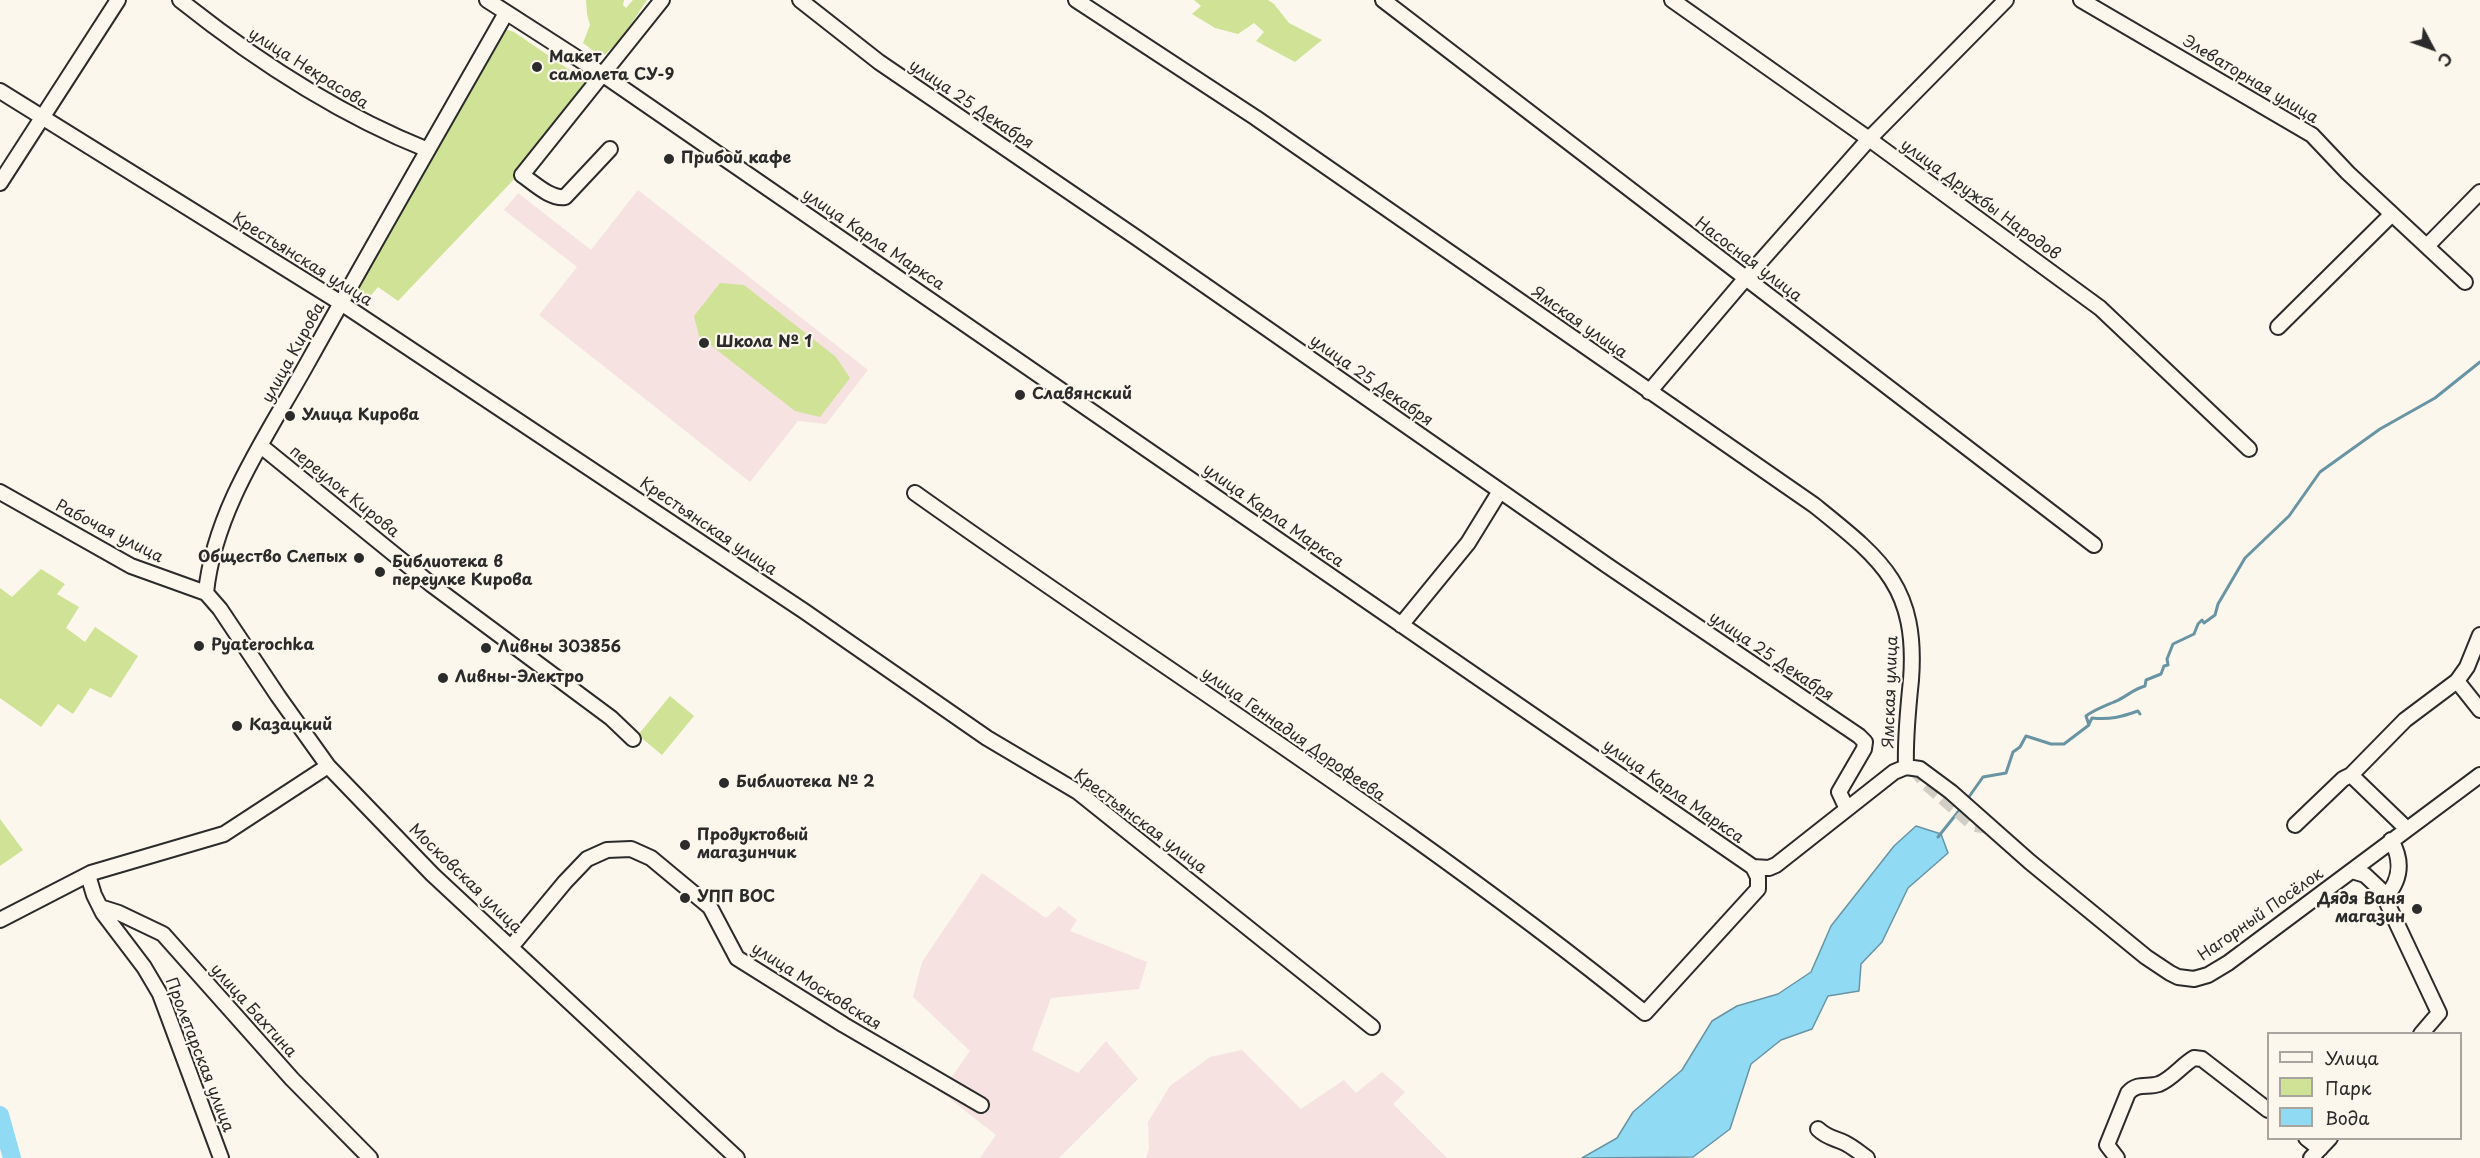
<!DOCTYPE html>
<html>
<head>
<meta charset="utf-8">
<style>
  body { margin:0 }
  #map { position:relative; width:2480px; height:1158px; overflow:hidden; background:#fbf7ec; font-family:"Playpen Sans",sans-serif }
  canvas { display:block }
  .legend { position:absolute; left:2267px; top:1032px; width:195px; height:108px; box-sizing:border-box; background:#fbf7ec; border:2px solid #a8a59f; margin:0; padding:8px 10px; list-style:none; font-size:18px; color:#2b2b2b }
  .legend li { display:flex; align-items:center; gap:12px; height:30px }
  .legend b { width:30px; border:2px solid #a8a59f }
  .north { position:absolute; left:2402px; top:18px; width:60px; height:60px; -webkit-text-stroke:4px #fbf7ec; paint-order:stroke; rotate:131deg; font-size:16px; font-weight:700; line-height:24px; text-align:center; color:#2b2b2b }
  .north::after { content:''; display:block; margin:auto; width:21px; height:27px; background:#2b2b2b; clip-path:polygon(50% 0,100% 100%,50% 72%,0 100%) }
</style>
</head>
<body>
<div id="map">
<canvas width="2480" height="1158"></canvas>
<ul class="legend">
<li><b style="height:8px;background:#fbf7ec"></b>Улица</li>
<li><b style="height:16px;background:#cfe296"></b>Парк</li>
<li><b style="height:16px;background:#91daf3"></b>Вода</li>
</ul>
<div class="north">С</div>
</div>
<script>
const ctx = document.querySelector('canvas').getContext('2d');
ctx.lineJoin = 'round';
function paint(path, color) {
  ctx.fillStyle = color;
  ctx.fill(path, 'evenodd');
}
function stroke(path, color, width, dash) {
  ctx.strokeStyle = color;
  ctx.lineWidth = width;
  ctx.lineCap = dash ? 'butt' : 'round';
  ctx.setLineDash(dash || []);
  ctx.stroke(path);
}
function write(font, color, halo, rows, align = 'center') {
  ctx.font = font + ' "Playpen Sans",sans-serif';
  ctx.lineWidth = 4.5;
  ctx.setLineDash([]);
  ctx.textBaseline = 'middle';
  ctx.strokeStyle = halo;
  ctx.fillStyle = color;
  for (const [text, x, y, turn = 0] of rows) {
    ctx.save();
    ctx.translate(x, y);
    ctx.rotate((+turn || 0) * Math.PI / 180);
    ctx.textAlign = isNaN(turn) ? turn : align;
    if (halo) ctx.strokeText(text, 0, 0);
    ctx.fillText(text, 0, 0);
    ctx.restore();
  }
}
paint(new Path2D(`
  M 638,190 L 868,370 L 826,424 L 798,421 L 750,482 L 539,315 L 577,267 L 504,210 L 518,193 L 591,250 Z
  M 982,873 L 1046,918 L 1059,906 L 1077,920 L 1070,931 L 1147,962 L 1139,989 L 1051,998 L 1032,1050 L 1078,1073 L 1106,1041 L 1138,1079 L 1059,1158 L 980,1158 L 996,1135 L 941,1092 L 970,1051 L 913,997 L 922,962 Z
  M 1242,1050 L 1301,1109 L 1344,1080 L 1356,1093 L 1382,1072 L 1405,1092 L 1393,1104 L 1447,1158 L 1146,1158 L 1149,1149 L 1148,1122 L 1170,1086 L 1210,1057 Z`), '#f6e2e1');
paint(new Path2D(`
  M 586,0 L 624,0 L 623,5 L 626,8 L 633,0 L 647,0 C 634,19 623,40 604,55 L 595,52 L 583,43 L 590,25 L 587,14 Z
  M 1194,0 L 1268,0 L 1274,4 L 1289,23 L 1322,40 L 1295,62 L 1256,41 L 1264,32 L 1254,23 L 1238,34 L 1215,28 L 1192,14 L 1201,6 Z
  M 505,29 L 514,32 L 590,84 L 520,173 L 398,301 L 378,287 L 364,304 L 352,297 L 498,35 Z
  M 720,283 L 744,285 L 836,357 L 850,378 L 820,417 L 795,411 L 699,336 L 694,316 Z
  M 41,569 L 65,584 L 57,594 L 79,607 L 66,628 L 85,642 L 95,627 L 138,656 L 111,698 L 90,688 L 73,714 L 58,704 L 41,727 L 0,698 L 0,588 L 12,597 Z
  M 670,696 L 694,716 L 662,755 L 638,735 Z
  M 0,819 L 23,850 L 0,866 Z`), '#cfe296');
const water = new Path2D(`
  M 1916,826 L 1941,834 L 1948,853 L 1908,888 L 1882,942 L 1861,964 L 1859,991 L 1828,996 L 1812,1029 L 1781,1040 L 1751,1064 L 1730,1129 L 1693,1157 L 1582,1158 L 1617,1138 L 1633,1112 L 1682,1070 L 1712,1021 L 1737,1006 L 1778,994 L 1811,972 L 1831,926 L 1894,846 Z`);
paint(water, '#91daf3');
stroke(water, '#6894a3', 1.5);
stroke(new Path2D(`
  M 2089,724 L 2092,718 C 2110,720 2121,717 2138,711 L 2140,714
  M 1966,801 L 1983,777 L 2006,773 L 2013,752 L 2020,747 L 2026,736 L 2051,744 L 2064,744 L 2089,725 L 2086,716 C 2094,710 2105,706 2114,702 C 2125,698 2133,689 2145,686 L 2146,680 L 2161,674 L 2164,666 L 2168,665 L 2167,659 L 2173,644 L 2194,634 L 2198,624 L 2202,620 L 2204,623 L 2215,615 L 2218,604 L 2245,558 L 2289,516 L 2320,472 L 2380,429 L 2435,398 L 2480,362
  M 1938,837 L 1962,807`), '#6894a3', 3);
stroke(new Path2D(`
  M 0,1115 L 12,1158`), '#91daf3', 18);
stroke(new Path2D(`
  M 1914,768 L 1926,783 L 1974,825 L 1991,827`), '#d1cec5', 14, [14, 7]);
const minor = new Path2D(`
  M 180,0 C 254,59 340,115 428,150
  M 487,0 L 602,74 L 1753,867 L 1769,868 L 1776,865 L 1894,772 L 1906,767 L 1920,769 L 1951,792 L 2030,862 L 2146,957 L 2170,973 L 2178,977 L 2194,979 L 2208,975 L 2228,963 L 2480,775
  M 800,0 L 879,62 L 1137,238 L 1608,566 L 1859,736 L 1865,742 L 1864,749 L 1839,792 L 1847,809
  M 1076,0 L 1256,118 L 1814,505 C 1881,559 1918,586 1911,680 C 1908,709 1905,737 1906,767
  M 1383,0 L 2094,545
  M 1672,0 L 1869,139 L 2100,308 L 2249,449
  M 2081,0 L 2312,135 L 2348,173 L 2465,282
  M 0,91 L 341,303 L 804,611 L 987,738 L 1078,792 L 1372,1027
  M 610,149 L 565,197 C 550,199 534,183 522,175 L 662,0
  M 0,183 L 118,0
  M 2427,246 L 2480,192
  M 2278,327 L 2392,214
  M 1649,392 L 1745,279 L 1869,139 L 2006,0
  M 261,446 L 432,585 L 611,718 L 633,739
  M 0,492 L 131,566 L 206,593 L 220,609 L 278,696 L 328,766 L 432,874 L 737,1158
  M 915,493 C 1158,666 1413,825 1645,1013 L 1758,889 L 1758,877 L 1753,867
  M 206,593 C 214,510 268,434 308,362 C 373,245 440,129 506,13
  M 1401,625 L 1468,543 L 1500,491
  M 2457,681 L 2480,710
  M 2351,775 L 2405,720 L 2457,681 L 2467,667 L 2480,635
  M 2295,825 L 2343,779 L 2351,775 L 2407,829
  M 2352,871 L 2365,875 L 2381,890 L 2439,1013 L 2421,1034
  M 88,875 L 94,895 L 103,913 L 144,967 L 160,994 L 221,1158
  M 2385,898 C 2401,880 2403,861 2391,840
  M 100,907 L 119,913 L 163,934 L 292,1079 L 370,1158
  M 0,920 L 91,873 L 224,834 L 328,766
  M 511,947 L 565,882 L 587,859 L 607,850 L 631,849 L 651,858 L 710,907 L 737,958 L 844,1025 L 981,1105
  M 1818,1129 C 1827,1138 1835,1138 1845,1143 C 1853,1147 1860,1153 1867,1158
  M 2306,1138 L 2320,1149
  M 2117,1158 L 2107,1145 L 2128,1093 C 2138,1082 2147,1088 2159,1084 C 2172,1079 2182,1065 2194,1058 L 2202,1059 L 2268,1110
  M 2311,1158 L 2330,1138`);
stroke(minor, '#2b2b2b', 18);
stroke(minor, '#fbf7ec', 14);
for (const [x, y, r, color] of [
  [537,67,6,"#2b2b2b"],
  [669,159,6,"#2b2b2b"],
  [704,343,6,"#2b2b2b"],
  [1020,395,6,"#2b2b2b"],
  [290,416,6,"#2b2b2b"],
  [359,558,6,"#2b2b2b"],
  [380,572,6,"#2b2b2b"],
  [199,646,6,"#2b2b2b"],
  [486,648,6,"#2b2b2b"],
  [443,678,6,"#2b2b2b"],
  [237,726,6,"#2b2b2b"],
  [724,783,6,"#2b2b2b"],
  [685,845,6,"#2b2b2b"],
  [685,898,6,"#2b2b2b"],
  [2417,909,6,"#2b2b2b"]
]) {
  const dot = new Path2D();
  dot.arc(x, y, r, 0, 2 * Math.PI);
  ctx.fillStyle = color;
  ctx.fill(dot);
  stroke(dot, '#fbf7ec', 2);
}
write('bold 16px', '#2b2b2b', '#fbf7ec', [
  ["Макет",549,58],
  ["самолета СУ-9",549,76],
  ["Прибой кафе",681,159],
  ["Школа № 1",716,343],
  ["Славянский",1032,395],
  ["Улица Кирова",302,416],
  ["Общество Слепых",347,558,"right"],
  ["Библиотека в",392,563],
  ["переулке Кирова",392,581],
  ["Pyaterochka",211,646],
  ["Ливны 303856",498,648],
  ["Ливны-Электро",455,678],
  ["Казацкий",249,726],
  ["Библиотека № 2",736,783],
  ["Продуктовый",697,836],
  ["магазинчик",697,854],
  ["УПП ВОС",697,898],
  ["Дядя Ваня",2405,900,"right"],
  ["магазин",2405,918,"right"]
], 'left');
write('16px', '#2b2b2b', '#fbf7ec', [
  ["улица Некрасова",308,69,32],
  ["Элеваторная улица",2250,80,31],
  ["улица 25 Декабря",971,105,34],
  ["улица Дружбы Народов",1980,200,36],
  ["улица Карла Маркса",873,240,34],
  ["Крестьянская улица",302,260,32],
  ["Насосная улица",1748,260,37],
  ["Ямская улица",1579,323,35],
  ["улица Кирова",294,353,-61],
  ["улица 25 Декабря",1371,381,35],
  ["переулок Кирова",344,492,39],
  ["улица Карла Маркса",1273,516,35],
  ["Крестьянская улица",708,527,34],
  ["Рабочая улица",109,532,27],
  ["улица 25 Декабря",1771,657,34],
  ["Ямская улица",1891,692,-88],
  ["улица Геннадия Дорофеева",1293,735,35],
  ["улица Карла Маркса",1673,792,35],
  ["Крестьянская улица",1140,822,37],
  ["Московская улица",465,879,44],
  ["Нагорный Посёлок",2261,915,-35],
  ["улица Московская",816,987,32],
  ["улица Бахтина",253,1011,48],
  ["Пролетарская улица",199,1055,69]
]);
</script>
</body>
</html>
